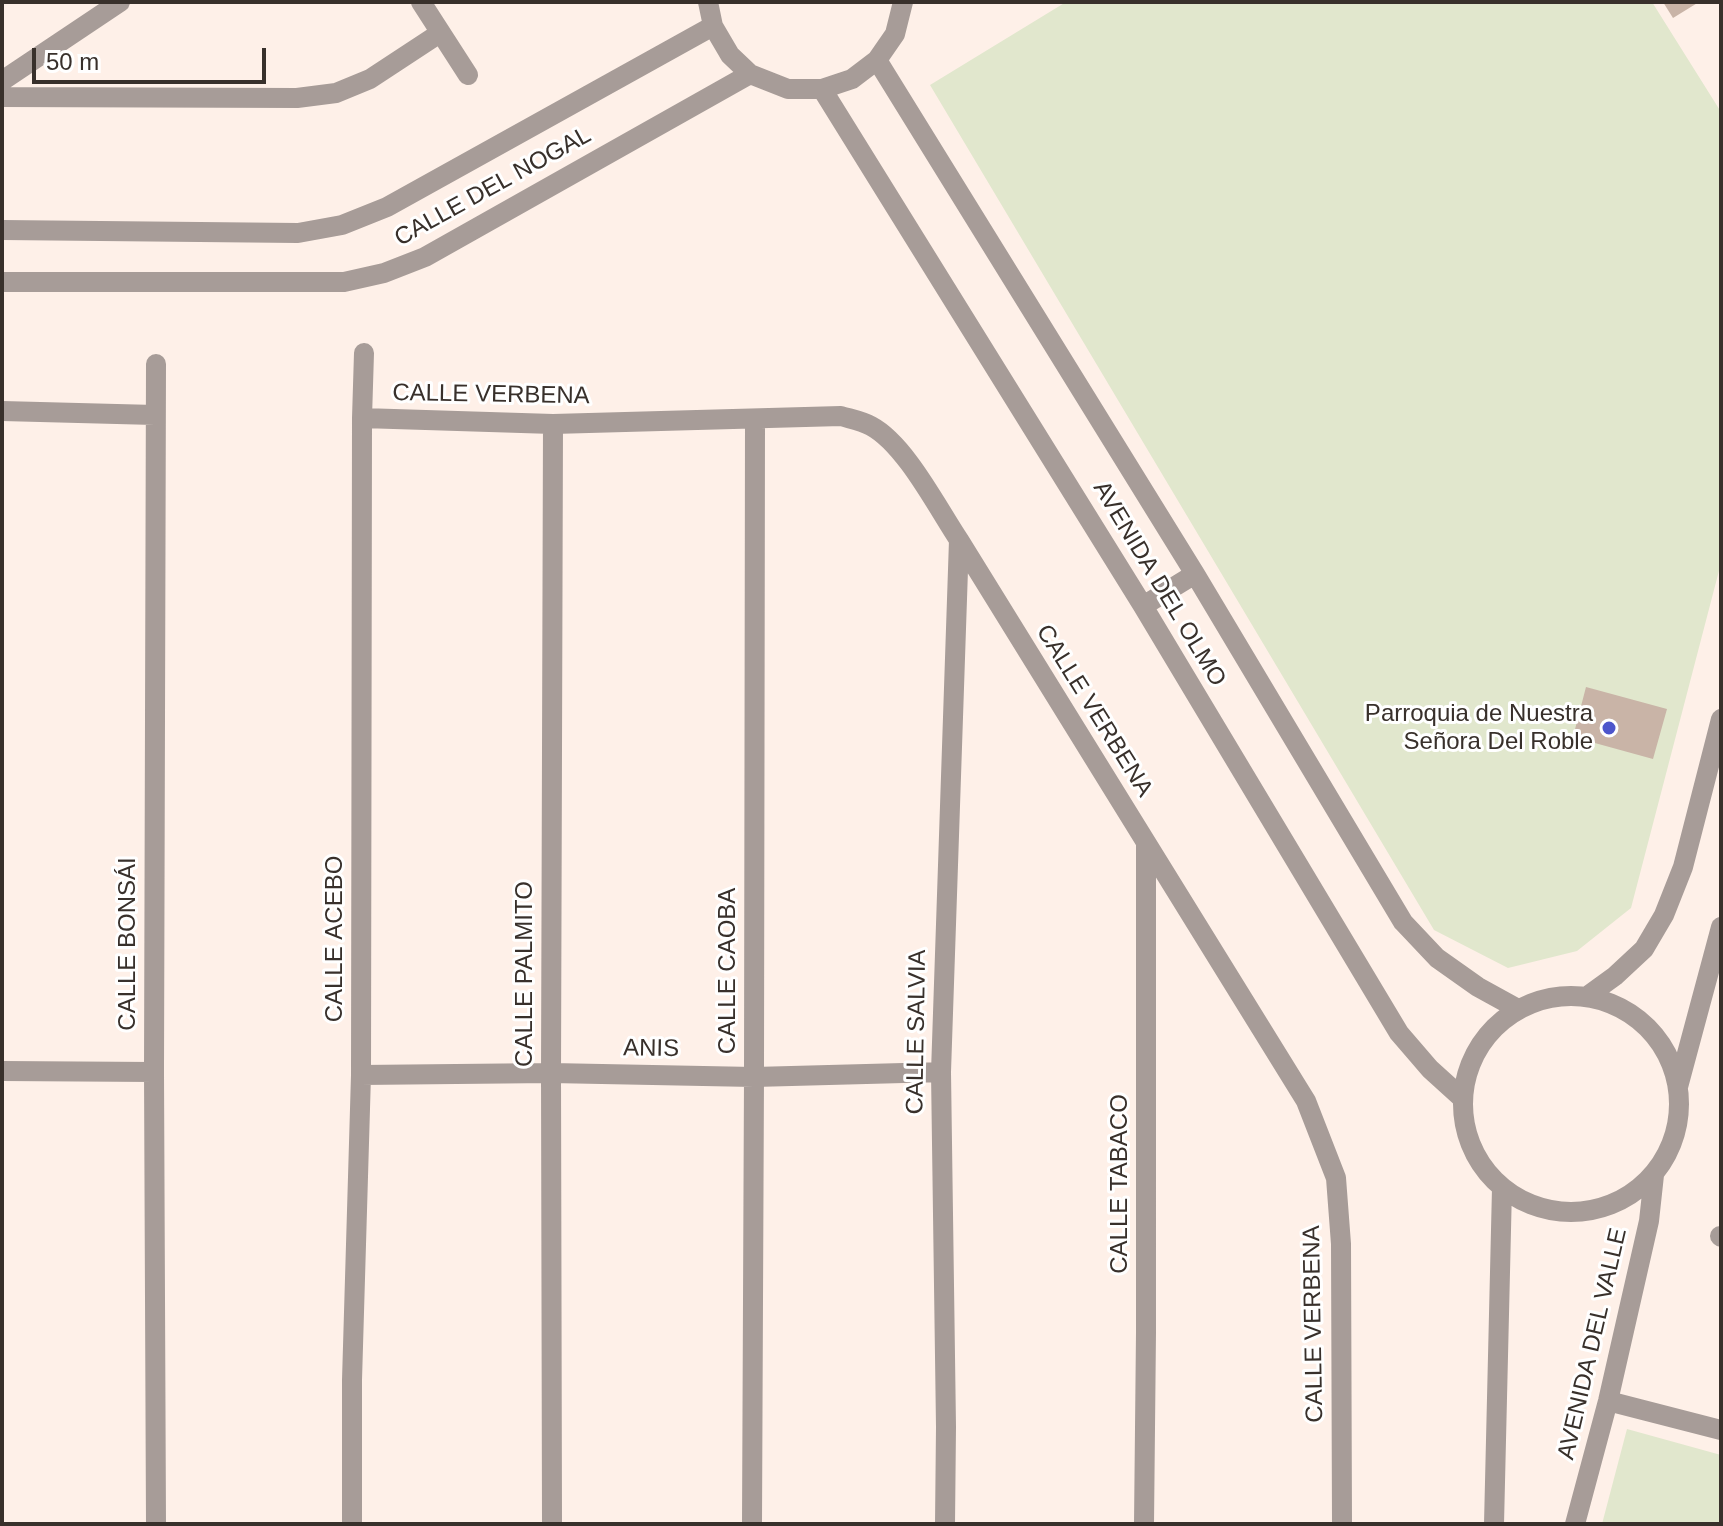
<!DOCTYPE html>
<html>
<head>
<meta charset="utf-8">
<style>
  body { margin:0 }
  #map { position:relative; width:1723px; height:1526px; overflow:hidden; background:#fef0e8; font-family:Arial,sans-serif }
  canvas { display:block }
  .frame { position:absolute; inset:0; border:4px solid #38302b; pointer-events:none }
  .scale { position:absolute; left:32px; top:48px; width:234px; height:36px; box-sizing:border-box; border:4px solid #38302b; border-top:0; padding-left:10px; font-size:24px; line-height:28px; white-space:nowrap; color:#38302b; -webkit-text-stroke:6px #fff; paint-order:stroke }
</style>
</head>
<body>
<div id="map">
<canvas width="1723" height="1526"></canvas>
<div class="frame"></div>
<div class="scale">50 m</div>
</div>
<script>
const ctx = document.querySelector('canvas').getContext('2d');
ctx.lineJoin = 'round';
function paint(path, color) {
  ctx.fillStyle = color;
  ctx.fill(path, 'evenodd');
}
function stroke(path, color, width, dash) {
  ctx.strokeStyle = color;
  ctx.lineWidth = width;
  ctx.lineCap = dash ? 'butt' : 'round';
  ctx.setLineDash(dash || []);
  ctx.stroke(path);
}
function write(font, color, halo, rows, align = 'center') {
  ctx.font = font + ' Arial,sans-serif';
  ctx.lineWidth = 6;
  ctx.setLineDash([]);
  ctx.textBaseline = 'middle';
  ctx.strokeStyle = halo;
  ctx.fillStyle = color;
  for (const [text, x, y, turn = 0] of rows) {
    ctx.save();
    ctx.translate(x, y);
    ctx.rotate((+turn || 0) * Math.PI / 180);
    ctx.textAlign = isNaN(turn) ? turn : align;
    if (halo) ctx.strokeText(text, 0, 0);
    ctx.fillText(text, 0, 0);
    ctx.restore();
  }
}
paint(new Path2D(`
  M 1066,2 L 1652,2 L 1721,112 L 1721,563 L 1631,908 L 1577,951 L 1508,968 L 1434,930 L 930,85 Z
  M 1627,1429 L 1721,1455 L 1721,1524 L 1602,1524 Z`), '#e1e7cd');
paint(new Path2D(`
  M 1663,2 L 1699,2 L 1673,18 Z
  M 1586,687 L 1667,709 L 1653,759 L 1573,737 Z`), '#c9b4a7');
stroke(new Path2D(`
  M 421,2 L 468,75
  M 708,2 L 713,26 L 730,55 L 750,74 L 788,89 L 822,89 L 852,79 L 877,60 L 895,34 L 903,2
  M 877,60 L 1195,574 L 1403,922 L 1437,958 L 1478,987 L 1518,1009
  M 2,81 L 120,2
  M 822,89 L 1143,606 L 1399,1033 L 1430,1069 L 1462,1098
  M 2,97 L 297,98 L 336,93 L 370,79 L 440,33
  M 2,230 L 298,233 L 342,225 L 387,207 L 713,26
  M 2,282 L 344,282 L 384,273 L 425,257 L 750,74
  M 156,364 L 154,1072 L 156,1524
  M 2,411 L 155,415
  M 362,418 L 553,424 L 841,416 C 851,419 862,421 871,426 C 905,444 937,507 959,540 L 1306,1101 L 1336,1178 L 1341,1244 L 1342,1524
  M 1143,606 L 1195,574
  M1463 1104a108 108 0 1 1 216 0a108 108 0 1 1-216 0Z
  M 1586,997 L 1615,976 L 1644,949 L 1664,915 L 1683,867 L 1721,719
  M 2,1071 L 154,1072
  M 361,1075 L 551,1073 L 754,1077 L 941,1072
  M 1678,1087 L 1721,927
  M 1720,1236 L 1721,1237
  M 1608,1401 L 1721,1430
  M 352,1524 L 352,1380 L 361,1075 L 362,418 L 364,353
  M 552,1524 L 551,1073 L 553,424
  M 752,1524 L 754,1077 L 755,419
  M 945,1524 L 946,1427 L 941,1072 L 959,540
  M 1144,1524 L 1146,1332 L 1146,844
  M 1494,1524 L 1502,1188
  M 1575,1524 L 1608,1401 L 1649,1221 L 1654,1175`), '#a79c98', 20);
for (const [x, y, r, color] of [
  [1609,728,8,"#4d55cb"]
]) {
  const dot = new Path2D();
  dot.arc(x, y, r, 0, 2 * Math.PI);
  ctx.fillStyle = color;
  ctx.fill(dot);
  stroke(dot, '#fff', 3);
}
write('24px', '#38302b', '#fff', [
  ["CALLE DEL NOGAL",493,187,-29],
  ["CALLE VERBENA",491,395,1],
  ["AVENIDA DEL OLMO",1159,584,59],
  ["CALLE VERBENA",1094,711,58],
  ["CALLE ACEBO",335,939,-90],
  ["CALLE BONSÁI",128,944,-90],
  ["CALLE CAOBA",728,971,-90],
  ["CALLE PALMITO",525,974,-90],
  ["CALLE SALVIA",917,1032,-89],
  ["ANIS",651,1049,1],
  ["CALLE TABACO",1120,1184,-90],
  ["CALLE VERBENA",1314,1324,-91],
  ["AVENIDA DEL VALLE",1593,1344,-77]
]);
write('24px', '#38302b', '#fff', [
  ["Parroquia de Nuestra",1593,714],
  ["Señora Del Roble",1593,742]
], 'right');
</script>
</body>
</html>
